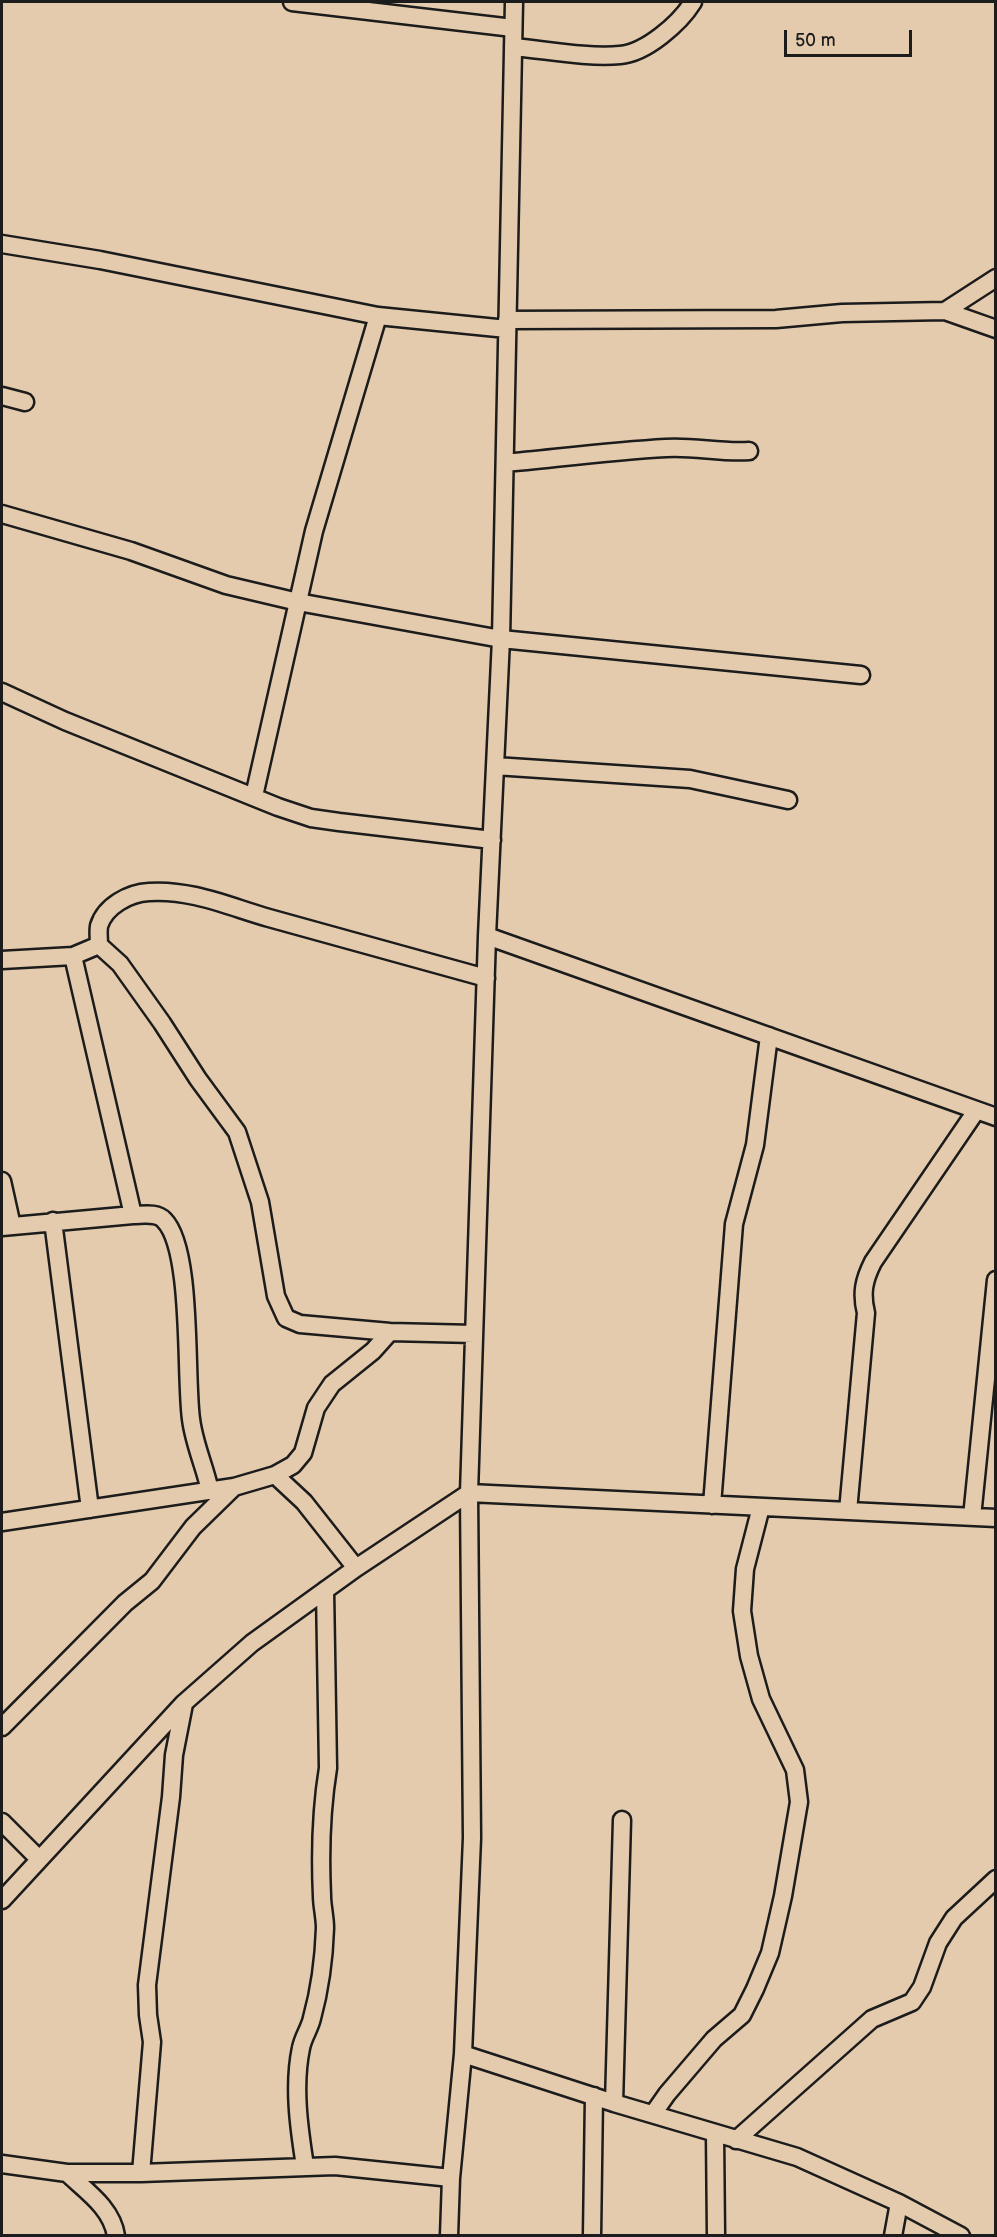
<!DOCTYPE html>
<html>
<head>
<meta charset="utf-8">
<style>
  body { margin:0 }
  #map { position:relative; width:997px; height:2237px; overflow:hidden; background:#e5cbad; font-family:"Balsamiq Sans",sans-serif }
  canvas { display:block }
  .frame { position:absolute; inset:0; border:3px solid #1c1c1c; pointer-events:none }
  .scale { position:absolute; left:784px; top:30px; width:128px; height:27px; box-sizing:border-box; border:3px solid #1c1c1c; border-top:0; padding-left:8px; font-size:18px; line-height:21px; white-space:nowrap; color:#1c1c1c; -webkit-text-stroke:4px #e5cbad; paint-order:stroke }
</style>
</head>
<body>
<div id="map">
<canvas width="997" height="2237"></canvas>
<div class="frame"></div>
<div class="scale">50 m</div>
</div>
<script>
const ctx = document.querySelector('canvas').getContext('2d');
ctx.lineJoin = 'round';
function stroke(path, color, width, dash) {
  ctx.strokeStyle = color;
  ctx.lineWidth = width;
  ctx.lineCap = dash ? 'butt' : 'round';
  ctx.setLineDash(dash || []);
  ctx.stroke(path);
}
const street = new Path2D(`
  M 292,2 L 513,28
  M 513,47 C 546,50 588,58 620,55 C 646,53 680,23 693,2
  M 2,244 L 100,260 L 378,316 L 507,329
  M 945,311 L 996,278
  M 507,320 L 776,319 L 842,313 L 945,311 L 996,329
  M 2,396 L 25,402
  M 505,463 C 558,458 612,451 666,448 C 693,446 721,453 749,451
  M 2,514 L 131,551 L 226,585 L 298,602 L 501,639 L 861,675
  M 2,692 L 65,721 L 278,807 L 311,818 L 339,822 L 492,840
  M 495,766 L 690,779 L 788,800
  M 254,796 L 314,531 L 378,316
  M 487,936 L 996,1117
  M 99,945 L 120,964 L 162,1023 L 198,1079 L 237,1132 L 260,1202 L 276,1296 L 286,1318 L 300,1324 L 390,1332 L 474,1334
  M 99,945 C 99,939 98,932 99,926 C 105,906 129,893 149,892 C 191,889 230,907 269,918 C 341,938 414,958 486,978
  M 99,945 L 73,956 L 133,1215
  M 2,960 L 73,956
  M 2,1181 L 12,1226
  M 53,1221 L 90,1509
  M 2,1227 L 133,1215 C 143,1215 157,1212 164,1220 C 193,1249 185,1376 191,1419 C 194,1444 205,1467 210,1491
  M 275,1475 L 304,1502 L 356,1568
  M 712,1505 L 734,1224 L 755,1145 L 769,1036
  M 848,1511 L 866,1313 C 861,1293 864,1280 873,1262 L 976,1111
  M 972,1517 L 996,1280
  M 2,1522 L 234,1487 L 275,1475 L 293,1465 L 303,1453 L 316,1408 L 332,1384 L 373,1351 L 390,1332
  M 2,1727 L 125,1603 L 152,1581 L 193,1527 L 234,1487
  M 2,1822 L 39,1859
  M 2,1900 L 184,1703 L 252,1643 L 356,1568 L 469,1493 L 996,1518
  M 463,2054 L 614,2103 L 797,2157 L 899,2203 L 961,2236
  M 614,2103 L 622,1820
  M 653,2114 L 667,2094 L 714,2039 L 742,2015 L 755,1989 L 770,1953 L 783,1896 L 799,1802 L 795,1770 L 761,1699 L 749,1656 L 742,1611 L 745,1569 L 761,1507
  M 715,2134 L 716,2236
  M 736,2140 L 872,2019 L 912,2002 L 922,1987 L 938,1943 L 954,1918 L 996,1879
  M 2,2164 L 67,2173 L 141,2173 L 335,2166 L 451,2178
  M 305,2166 C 299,2128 293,2086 301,2048 C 303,2037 310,2028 312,2018 C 320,1989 324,1958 325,1928 C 325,1917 322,1906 322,1896 C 320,1853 321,1811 328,1768 L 325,1590
  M 67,2173 C 86,2191 112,2208 116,2236
  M 141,2173 L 152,2042 L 148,2015 L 147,1985 L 171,1797 L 174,1755 L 184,1704
  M 449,2236 L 451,2178 L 463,2054 L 472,1838 L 469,1493 L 487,936 L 501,639 L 514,2
  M 592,2236 L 594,2096
  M 893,2236 L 899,2203`);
stroke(street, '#1c1c1c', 21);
stroke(street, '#e5cbad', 16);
</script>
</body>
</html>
